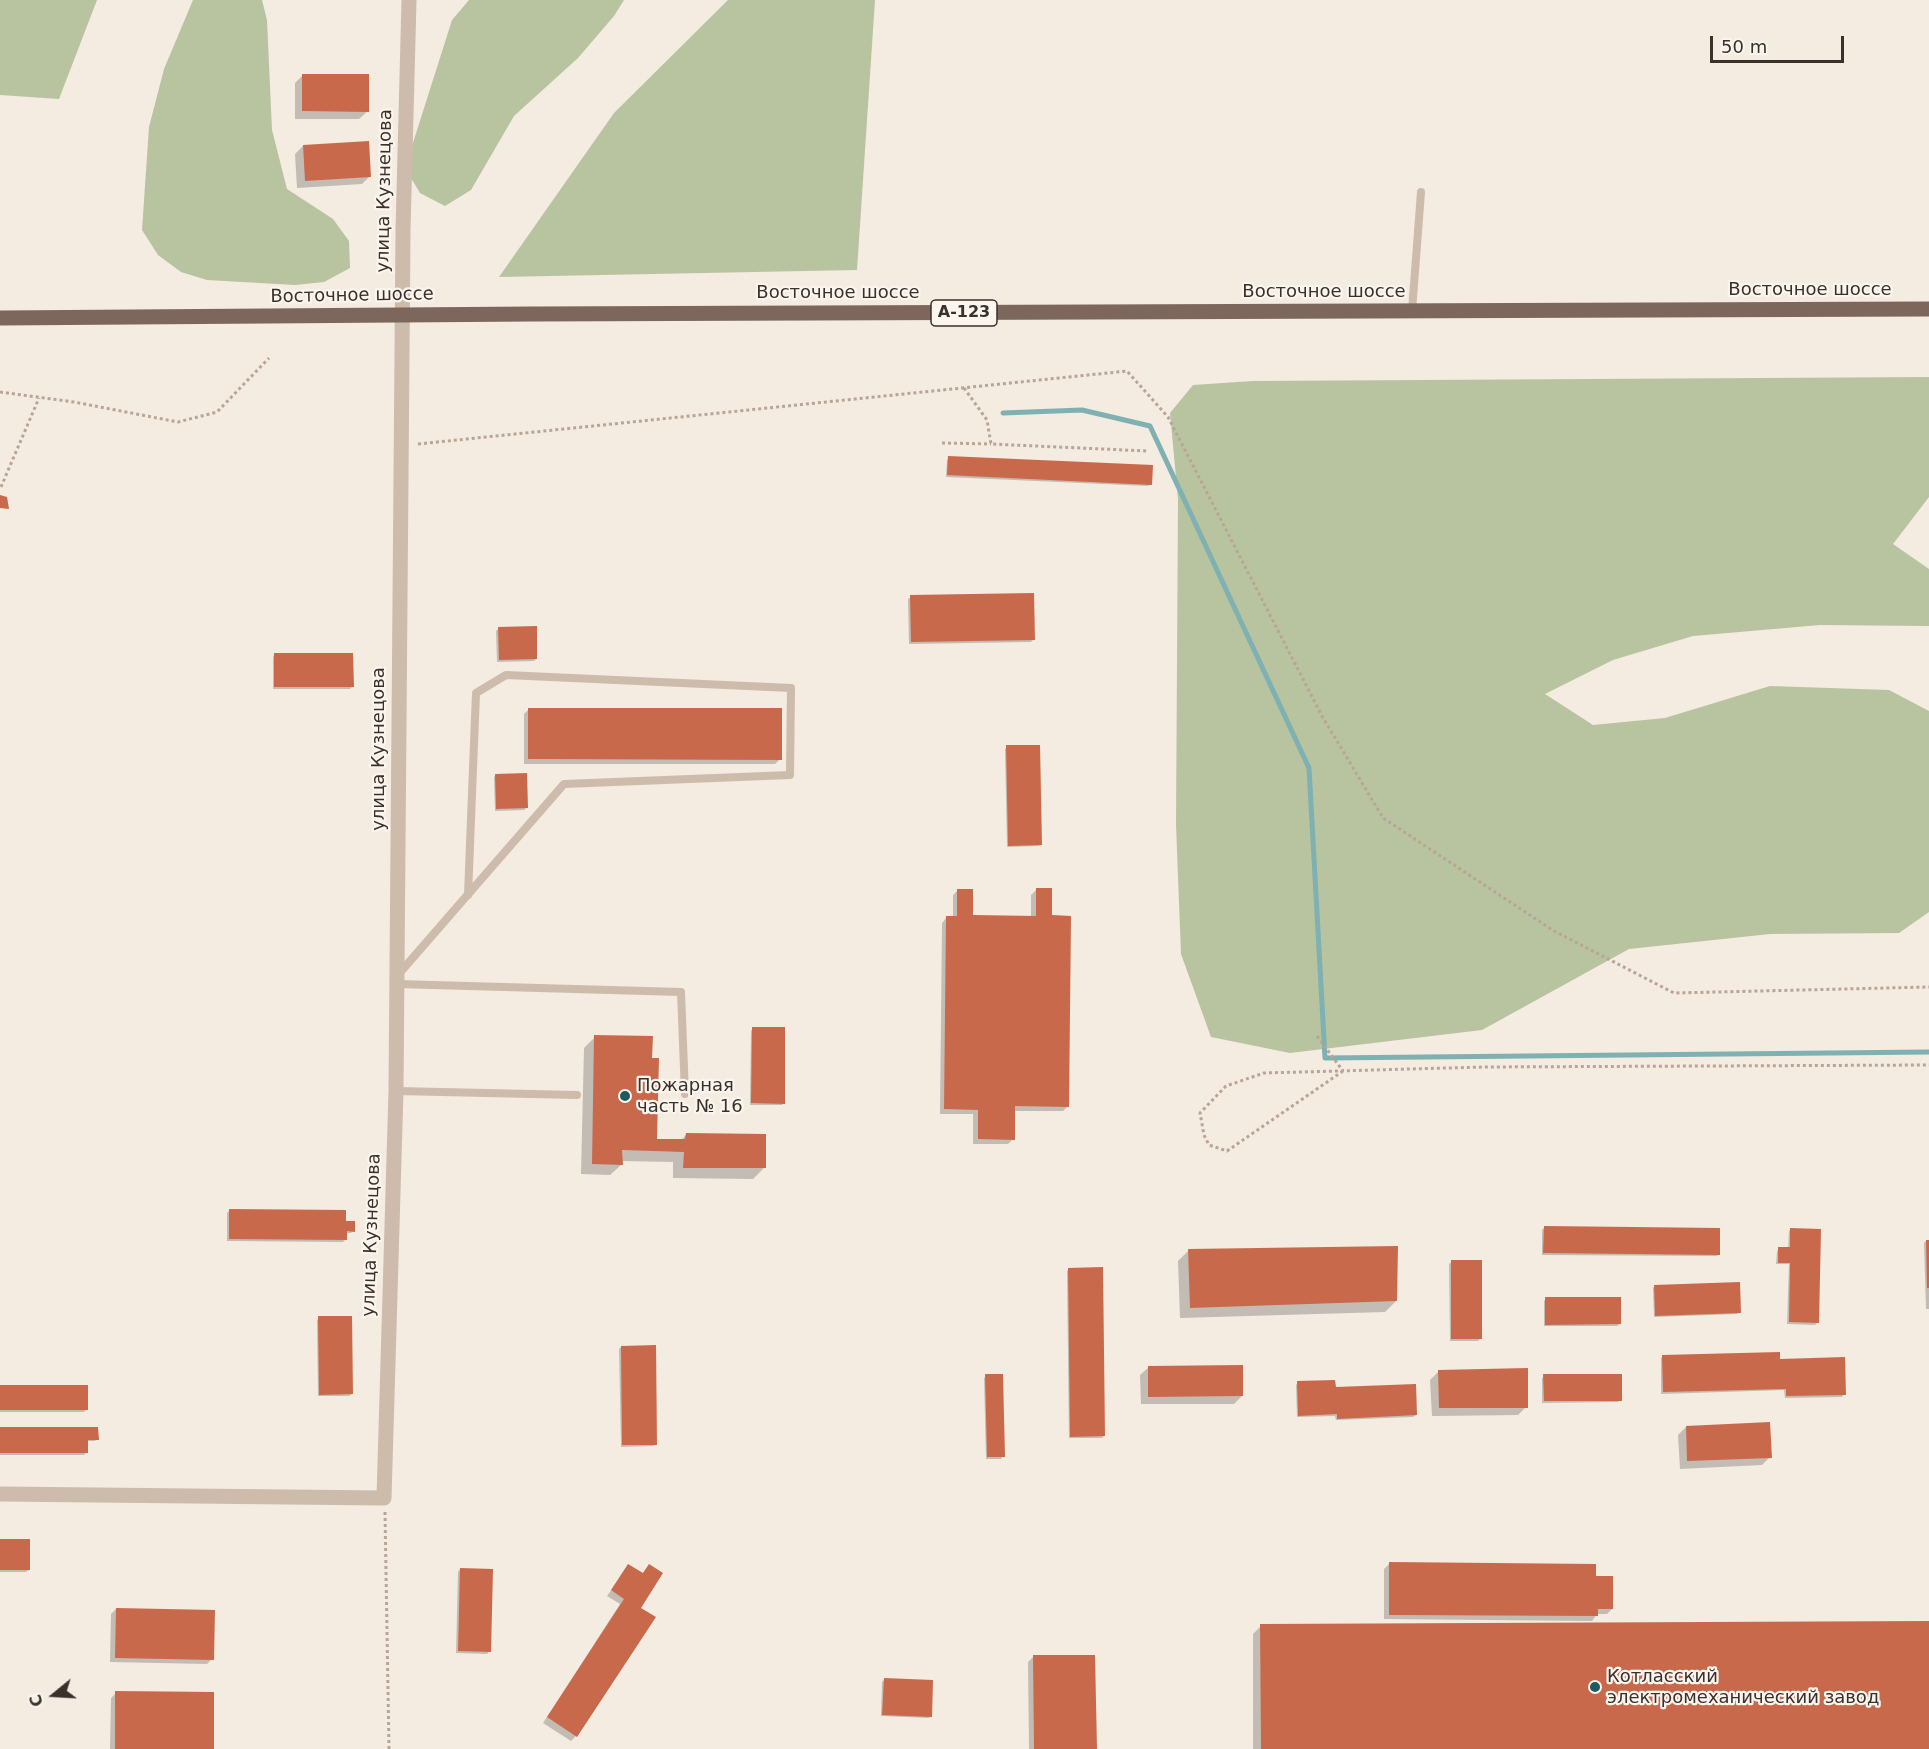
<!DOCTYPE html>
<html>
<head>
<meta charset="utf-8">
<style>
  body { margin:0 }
  #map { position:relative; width:1929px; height:1749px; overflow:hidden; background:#f4ebe1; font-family:"DejaVu Sans",sans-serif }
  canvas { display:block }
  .north { position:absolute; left:24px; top:1665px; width:60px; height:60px; -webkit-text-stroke:4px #fbf5ee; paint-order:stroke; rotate:252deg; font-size:16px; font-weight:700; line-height:24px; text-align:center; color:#3b302b }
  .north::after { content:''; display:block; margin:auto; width:21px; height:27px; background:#3b302b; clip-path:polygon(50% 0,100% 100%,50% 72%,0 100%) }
  .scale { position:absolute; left:1710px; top:36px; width:134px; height:27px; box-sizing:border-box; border:3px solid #3b302b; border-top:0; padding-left:8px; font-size:18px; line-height:21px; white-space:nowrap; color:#3b302b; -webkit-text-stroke:4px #fbf5ee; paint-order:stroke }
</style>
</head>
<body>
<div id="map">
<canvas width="1929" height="1749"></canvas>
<div class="north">С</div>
<div class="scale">50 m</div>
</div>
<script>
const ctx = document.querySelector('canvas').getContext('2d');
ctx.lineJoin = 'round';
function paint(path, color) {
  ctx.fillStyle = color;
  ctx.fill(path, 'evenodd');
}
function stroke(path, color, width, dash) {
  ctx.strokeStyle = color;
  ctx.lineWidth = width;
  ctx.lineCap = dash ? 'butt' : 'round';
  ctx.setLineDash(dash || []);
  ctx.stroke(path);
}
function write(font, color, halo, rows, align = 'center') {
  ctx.font = font + ' "DejaVu Sans",sans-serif';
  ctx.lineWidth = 4.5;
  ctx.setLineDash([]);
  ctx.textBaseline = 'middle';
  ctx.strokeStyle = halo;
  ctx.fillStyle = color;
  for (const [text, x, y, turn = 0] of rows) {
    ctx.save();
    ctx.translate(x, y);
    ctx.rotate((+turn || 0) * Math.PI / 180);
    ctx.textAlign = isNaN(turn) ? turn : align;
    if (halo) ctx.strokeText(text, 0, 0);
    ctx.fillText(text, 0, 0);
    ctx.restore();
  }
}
paint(new Path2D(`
  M 0,0 L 97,0 L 59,99 L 0,95 Z
  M 193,0 L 262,0 L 267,20 L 272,130 L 287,189 L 333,219 L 349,241 L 350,268 L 324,282 L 295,285 L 207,280 L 181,272 L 158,255 L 142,230 L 149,127 L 164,69 Z
  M 469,0 L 624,0 L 614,16 L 578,58 L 514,116 L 471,190 L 445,206 L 420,193 L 405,168 L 452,20 Z
  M 728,0 L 875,0 L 857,270 L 499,277 L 614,113 Z
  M 1929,377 L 1929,497 L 1893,544 L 1929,569 L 1929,626 L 1820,625 L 1693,636 L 1613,660 L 1545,694 L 1593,725 L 1665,718 L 1770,686 L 1889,690 L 1929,711 L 1929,912 L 1899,933 L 1770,934 L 1629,949 L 1482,1030 L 1290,1053 L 1211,1037 L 1181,954 L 1176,825 L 1178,499 L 1170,413 L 1193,385 L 1253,381 Z`), '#b8c4a0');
paint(new Path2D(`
  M 303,75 L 368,111 L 359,119 L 295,119 L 295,83 Z
  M 303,146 L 370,176 L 362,184 L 297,188 L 295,154 Z
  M 949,458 L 1151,484 L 1148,486 L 946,477 L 947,460 Z
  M 911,597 L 1033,640 L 1031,642 L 909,644 L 908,599 Z
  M 498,629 L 536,659 L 534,661 L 497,662 L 496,631 Z
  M 275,654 L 352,687 L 350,689 L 273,689 L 273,657 Z
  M 529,709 L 780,759 L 775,764 L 524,764 L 524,714 Z
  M 1007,747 L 1041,844 L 1039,846 L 1007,847 L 1005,749 Z
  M 496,775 L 526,808 L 524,810 L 495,811 L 494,777 Z
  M 958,890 L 972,916 L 1031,917 L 1031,895 L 1036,890 L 1050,917 L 1068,1106 L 1063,1111 L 1014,1111 L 1013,1139 L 1008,1144 L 973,1144 L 973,1114 L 940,1114 L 942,923 L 947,917 L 953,918 L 953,895 Z
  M 753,1028 L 784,1103 L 782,1105 L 750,1105 L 751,1031 Z
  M 595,1037 L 650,1060 L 656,1141 L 680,1141 L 686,1135 L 764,1168 L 753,1179 L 673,1178 L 673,1162 L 621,1161 L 621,1165 L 610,1175 L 581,1174 L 584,1048 Z
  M 229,1211 L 345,1222 L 353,1231 L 351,1233 L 345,1233 L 345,1240 L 343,1242 L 227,1241 L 227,1213 Z
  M 1544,1228 L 1719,1254 L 1717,1256 L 1542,1255 L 1542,1230 Z
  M 1791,1229 L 1817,1323 L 1815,1325 L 1787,1324 L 1789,1264 L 1776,1264 L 1777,1251 L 1779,1249 L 1788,1249 L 1789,1231 Z
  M 1926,1241 L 1929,1241 L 1929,1309 L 1926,1309 L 1924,1243 Z
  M 1189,1250 L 1396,1301 L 1385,1312 L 1180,1318 L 1178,1261 Z
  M 1452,1261 L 1480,1339 L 1478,1341 L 1450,1341 L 1449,1264 Z
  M 1069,1269 L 1104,1436 L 1102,1438 L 1069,1438 L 1067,1271 Z
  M 1655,1286 L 1739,1312 L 1737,1314 L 1654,1317 L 1653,1288 Z
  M 1546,1299 L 1620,1324 L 1617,1326 L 1544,1326 L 1544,1301 Z
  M 319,1318 L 352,1394 L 349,1396 L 318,1396 L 317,1320 Z
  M 621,1347 L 656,1444 L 653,1446 L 621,1447 L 619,1349 Z
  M 1663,1356 L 1778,1360 L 1844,1394 L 1842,1397 L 1785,1398 L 1784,1390 L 1661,1394 L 1661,1358 Z
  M 1149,1367 L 1242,1396 L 1234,1404 L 1141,1404 L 1140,1375 Z
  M 1438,1372 L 1526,1407 L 1518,1415 L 1432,1416 L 1430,1380 Z
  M 986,1376 L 1003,1456 L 1001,1459 L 986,1459 L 984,1378 Z
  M 1544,1376 L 1620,1400 L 1618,1402 L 1542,1403 L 1542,1378 Z
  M 1298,1383 L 1335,1388 L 1416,1415 L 1413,1417 L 1336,1420 L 1335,1416 L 1297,1417 L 1296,1385 Z
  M 0,1386 L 86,1410 L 84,1412 L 0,1412 Z
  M 1686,1427 L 1770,1457 L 1762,1465 L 1680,1469 L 1678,1435 Z
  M 0,1428 L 97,1439 L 95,1441 L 86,1441 L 86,1453 L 84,1455 L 0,1455 Z
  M 0,1541 L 29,1570 L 26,1572 L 0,1572 Z
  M 1389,1564 L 1595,1577 L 1612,1609 L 1607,1614 L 1597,1614 L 1592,1621 L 1384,1619 L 1384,1569 Z
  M 629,1566 L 642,1574 L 649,1566 L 638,1608 L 576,1736 L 571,1741 L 543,1723 L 620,1604 L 607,1596 Z
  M 460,1569 L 489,1652 L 487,1654 L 456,1653 L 458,1572 Z
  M 116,1609 L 212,1659 L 207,1664 L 110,1662 L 111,1614 Z
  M 1929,1622 L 1929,1749 L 1253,1749 L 1253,1634 L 1261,1626 Z
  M 1033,1657 L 1095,1749 L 1029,1749 L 1028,1662 Z
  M 884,1680 L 931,1716 L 929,1718 L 881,1716 L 882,1682 Z
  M 116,1693 L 212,1749 L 110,1749 L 111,1698 Z`), '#0003');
stroke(new Path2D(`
  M 1003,413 L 1082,410 L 1150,426 L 1309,768 L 1325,1058 L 1929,1052`), '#7fb0b2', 5);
paint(new Path2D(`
  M 302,74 L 369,74 L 369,112 L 302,111 Z
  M 369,141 L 371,177 L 305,181 L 303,145 Z
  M 948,456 L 1153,465 L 1152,485 L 947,475 Z
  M 0,495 L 7,497 L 9,509 L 0,508 Z
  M 1034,593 L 1035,640 L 911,642 L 910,595 Z
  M 537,626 L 537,659 L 499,660 L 498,627 Z
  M 274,653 L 353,653 L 354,687 L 274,687 Z
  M 528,708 L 782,708 L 782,760 L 528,759 Z
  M 1006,745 L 1040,745 L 1042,845 L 1008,846 Z
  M 527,773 L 528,808 L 496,809 L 495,774 Z
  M 1036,888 L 1052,888 L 1052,915 L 1071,916 L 1069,1107 L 1015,1106 L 1015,1140 L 978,1139 L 978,1110 L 944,1109 L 946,916 L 957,916 L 957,889 L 973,889 L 973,915 L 1036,916 Z
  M 752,1027 L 785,1027 L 785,1104 L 751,1103 Z
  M 594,1035 L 653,1036 L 652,1058 L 659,1058 L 657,1139 L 685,1139 L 686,1133 L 766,1134 L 766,1168 L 683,1168 L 684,1152 L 622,1150 L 623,1165 L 592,1164 Z
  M 229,1209 L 346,1210 L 346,1221 L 355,1221 L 355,1232 L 347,1231 L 347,1240 L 229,1239 Z
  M 1544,1226 L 1720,1228 L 1720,1255 L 1543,1253 Z
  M 1790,1228 L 1821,1229 L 1819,1323 L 1789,1322 L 1790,1263 L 1778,1263 L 1778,1247 L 1790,1247 Z
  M 1926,1240 L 1929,1240 L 1929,1288 L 1927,1288 Z
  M 1398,1246 L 1397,1301 L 1190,1308 L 1188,1249 Z
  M 1451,1260 L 1482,1260 L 1482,1339 L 1451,1339 Z
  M 1103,1267 L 1105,1436 L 1070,1437 L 1068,1268 Z
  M 1740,1282 L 1741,1313 L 1655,1316 L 1654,1285 Z
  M 1545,1297 L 1621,1297 L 1621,1324 L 1545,1325 Z
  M 318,1316 L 352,1316 L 353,1394 L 319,1395 Z
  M 656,1345 L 657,1445 L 622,1445 L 621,1346 Z
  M 1780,1352 L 1780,1359 L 1845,1357 L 1846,1395 L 1786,1396 L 1786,1389 L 1663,1392 L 1662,1355 Z
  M 1243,1365 L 1243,1396 L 1148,1397 L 1148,1366 Z
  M 1528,1368 L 1528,1408 L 1439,1408 L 1438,1370 Z
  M 985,1374 L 1003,1374 L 1005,1457 L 987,1457 Z
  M 1543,1374 L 1622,1374 L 1622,1401 L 1544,1401 Z
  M 1335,1380 L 1336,1387 L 1416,1384 L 1417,1415 L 1337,1419 L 1337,1414 L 1298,1416 L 1297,1381 Z
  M 0,1385 L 88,1385 L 88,1410 L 0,1410 Z
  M 1770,1422 L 1772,1458 L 1687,1461 L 1686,1426 Z
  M 0,1427 L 98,1427 L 99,1440 L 88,1440 L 88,1453 L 0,1453 Z
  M 0,1539 L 30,1539 L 30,1570 L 0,1570 Z
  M 1389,1562 L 1596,1564 L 1596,1576 L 1613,1576 L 1613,1609 L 1598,1609 L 1598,1616 L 1389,1615 Z
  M 628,1564 L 643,1573 L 649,1564 L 663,1573 L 641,1608 L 656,1617 L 577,1737 L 547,1717 L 624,1599 L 611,1590 Z
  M 460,1568 L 493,1569 L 491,1652 L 458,1651 Z
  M 116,1608 L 215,1610 L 214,1660 L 115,1658 Z
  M 1929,1621 L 1929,1749 L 1261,1749 L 1260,1624 Z
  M 1033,1655 L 1095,1655 L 1097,1749 L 1034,1749 Z
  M 884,1678 L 933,1680 L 932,1717 L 882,1715 Z
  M 115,1691 L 214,1692 L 214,1749 L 115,1749 Z`), '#c8694b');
stroke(new Path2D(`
  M 964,388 L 987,420 L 991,444 L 1147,451
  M 0,392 L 74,402 L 178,422 L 217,412 L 269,358
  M 942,443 L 991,444
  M 418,444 L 1127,371 L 1168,417 L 1322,716 L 1383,818 L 1554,931 L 1674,993 L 1929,987
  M 1,487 L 39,398
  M 1317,1036 L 1343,1071
  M 1343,1071 L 1227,1151 L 1209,1145 L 1204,1135 L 1200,1113 L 1226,1086 L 1264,1073 L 1484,1067 L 1929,1065
  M 385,1512 L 389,1749`), '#b9a596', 3, [3, 3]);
stroke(new Path2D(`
  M 1412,311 L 1421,192
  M 397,976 L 564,784 L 790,775 L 791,688 L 506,675 L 476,693 L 468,895
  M 397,984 L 681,992 L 685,1094
  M 396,1091 L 577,1095`), '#cdbbac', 8);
stroke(new Path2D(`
  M 0,1494 L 384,1498 L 396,1091 L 403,231 L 409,0`), '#cdbbac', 15);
stroke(new Path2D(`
  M 0,318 L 532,314 L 1929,309`), '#7d675c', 15);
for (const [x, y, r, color] of [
  [625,1096,6,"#1f5a5e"],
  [1595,1687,6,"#1f5a5e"]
]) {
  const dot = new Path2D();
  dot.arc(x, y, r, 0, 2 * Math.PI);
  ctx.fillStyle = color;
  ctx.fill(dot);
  stroke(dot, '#fbf5ee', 2);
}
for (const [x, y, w] of [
  [964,313,66]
]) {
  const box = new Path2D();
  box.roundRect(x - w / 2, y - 13, w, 26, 4.5);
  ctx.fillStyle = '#fbf5ee';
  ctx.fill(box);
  stroke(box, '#3b302b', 1.5);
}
write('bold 16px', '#3b302b', null, [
  ["А-123",964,313]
]);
write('18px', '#3b302b', '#fbf5ee', [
  ["улица Кузнецова",385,191,-89],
  ["Восточное шоссе",1810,290],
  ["Восточное шоссе",1324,292],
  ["Восточное шоссе",838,293],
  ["Восточное шоссе",352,296,-1],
  ["улица Кузнецова",379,749,-90],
  ["улица Кузнецова",372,1235,-88]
]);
write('18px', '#3b302b', '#fbf5ee', [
  ["Пожарная",637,1086],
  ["часть № 16",637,1107],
  ["Котласский",1607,1677],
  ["электромеханический завод",1607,1698]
], 'left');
</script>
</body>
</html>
